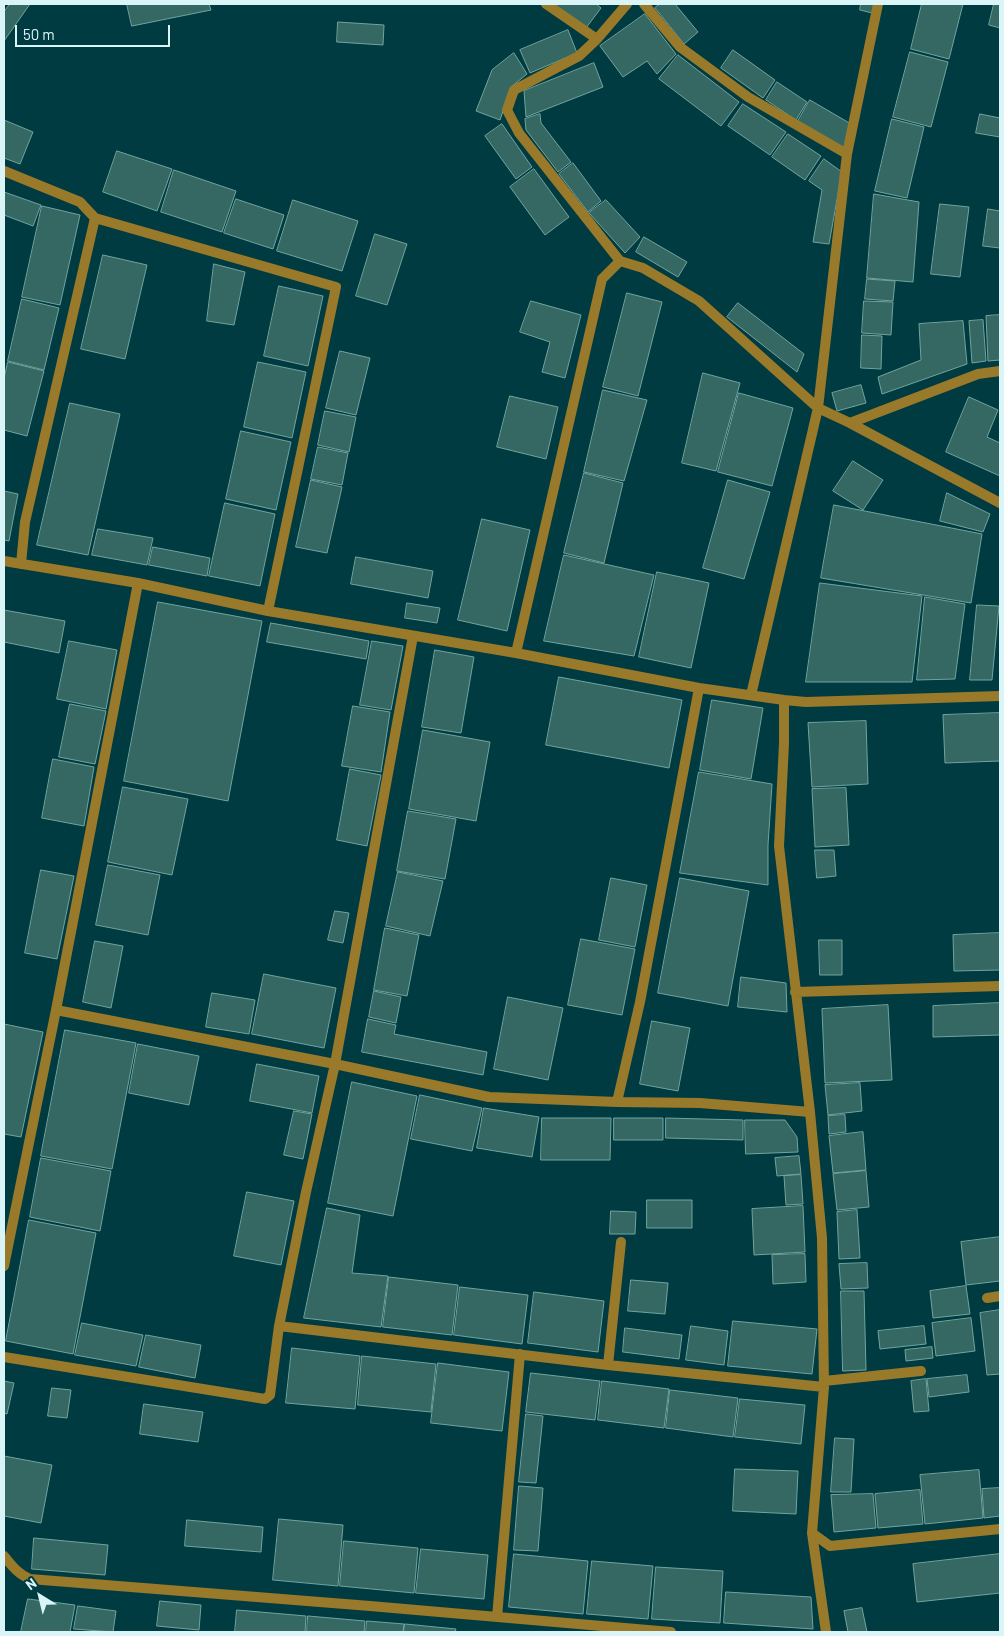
<!DOCTYPE html>
<html>
<head>
<meta charset="utf-8">
<style>
  body { margin:0 }
  #map { position:relative; width:1004px; height:1636px; overflow:hidden; background:#003b42; font-family:Barlow,sans-serif }
  canvas { display:block }
  .frame { position:absolute; inset:0; border:5px solid #daf5f8; pointer-events:none }
  .north { position:absolute; left:15px; top:1571px; width:50px; height:50px; -webkit-text-stroke:4px #003b42; paint-order:stroke; rotate:324deg; font-size:14px; font-weight:700; line-height:20px; text-align:center; color:#daf5f8 }
  .north::after { content:''; display:block; margin:auto; width:18px; height:22px; background:#daf5f8; clip-path:polygon(50% 0,100% 100%,50% 72%,0 100%) }
  .scale { position:absolute; left:15px; top:25px; width:155px; height:22px; box-sizing:border-box; border:2px solid #daf5f8; border-top:0; padding-left:6px; font-size:15px; line-height:18px; white-space:nowrap; color:#daf5f8; -webkit-text-stroke:4px #003b42; paint-order:stroke }
</style>
</head>
<body>
<div id="map">
<canvas width="1004" height="1636"></canvas>
<div class="frame"></div>
<div class="north">N</div>
<div class="scale">50 m</div>
</div>
<script>
const ctx = document.querySelector('canvas').getContext('2d');
ctx.lineJoin = 'round';
function paint(path, color) {
  ctx.fillStyle = color;
  ctx.fill(path, 'evenodd');
}
function stroke(path, color, width, dash) {
  ctx.strokeStyle = color;
  ctx.lineWidth = width;
  ctx.lineCap = dash ? 'butt' : 'round';
  ctx.setLineDash(dash || []);
  ctx.stroke(path);
}
const building = new Path2D(`
  M 10,4 L 30,4 L 4,41 L 4,12 Z
  M 127,4 L 209,4 L 211,10 L 132,26 Z
  M 553,4 L 596,4 L 601,8 L 586,28 Z
  M 660,4 L 675,4 L 698,32 L 684,44 L 655,8 Z
  M 861,4 L 878,4 L 876,14 L 860,10 Z
  M 922,4 L 963,4 L 949,59 L 911,49 Z
  M 994,4 L 1000,4 L 1000,28 L 989,25 Z
  M 645,14 L 676,54 L 657,74 L 647,61 L 623,77 L 600,46 Z
  M 338,22 L 384,25 L 383,45 L 337,42 Z
  M 568,30 L 577,53 L 530,73 L 520,50 Z
  M 733,50 L 775,80 L 763,98 L 721,68 Z
  M 910,52 L 948,62 L 931,127 L 893,117 Z
  M 514,53 L 527,74 L 511,87 L 500,120 L 476,111 L 492,70 Z
  M 678,55 L 739,102 L 721,126 L 659,79 Z
  M 594,63 L 603,87 L 526,117 L 524,91 Z
  M 777,82 L 807,102 L 796,120 L 766,100 Z
  M 810,100 L 851,124 L 844,148 L 798,121 Z
  M 743,104 L 786,132 L 770,155 L 728,126 Z
  M 540,114 L 541,123 L 571,162 L 558,172 L 526,130 L 525,119 Z
  M 980,114 L 1000,118 L 1000,137 L 976,133 Z
  M 892,119 L 924,127 L 907,198 L 875,191 Z
  M 4,120 L 33,132 L 20,164 L 4,158 Z
  M 502,124 L 532,167 L 516,179 L 485,136 Z
  M 788,134 L 821,156 L 805,180 L 772,157 Z
  M 117,151 L 172,169 L 157,211 L 103,192 Z
  M 824,159 L 842,172 L 829,244 L 813,242 L 822,190 L 809,181 Z
  M 573,163 L 601,201 L 588,212 L 559,174 Z
  M 534,169 L 569,217 L 545,235 L 510,187 Z
  M 174,170 L 236,191 L 222,232 L 161,212 Z
  M 4,192 L 41,205 L 33,226 L 4,215 Z
  M 874,194 L 919,202 L 913,282 L 867,278 Z
  M 236,199 L 284,215 L 273,249 L 224,233 Z
  M 293,200 L 358,221 L 342,271 L 277,251 Z
  M 606,200 L 640,237 L 625,253 L 589,213 Z
  M 940,204 L 969,207 L 960,277 L 931,274 Z
  M 42,206 L 80,215 L 60,305 L 22,297 Z
  M 988,209 L 1000,211 L 1000,248 L 983,246 Z
  M 375,234 L 407,244 L 387,305 L 356,296 Z
  M 644,237 L 687,262 L 678,277 L 636,252 Z
  M 103,255 L 147,265 L 125,359 L 81,349 Z
  M 214,264 L 245,272 L 234,325 L 207,321 Z
  M 867,279 L 895,281 L 893,301 L 865,299 Z
  M 279,286 L 323,296 L 308,366 L 264,356 Z
  M 627,293 L 662,302 L 638,396 L 603,387 Z
  M 22,299 L 59,308 L 44,370 L 8,361 Z
  M 531,301 L 581,315 L 565,378 L 542,372 L 550,342 L 520,332 Z
  M 864,301 L 893,302 L 891,335 L 862,333 Z
  M 738,303 L 804,354 L 797,372 L 727,317 Z
  M 1000,315 L 1000,360 L 988,361 L 986,316 Z
  M 983,320 L 986,361 L 972,363 L 969,321 Z
  M 963,321 L 967,364 L 882,394 L 878,377 L 921,360 L 919,324 Z
  M 862,335 L 882,336 L 881,369 L 861,368 Z
  M 340,351 L 370,358 L 356,415 L 326,408 Z
  M 8,362 L 44,371 L 27,436 L 4,430 L 4,379 Z
  M 258,362 L 306,372 L 292,438 L 244,427 Z
  M 703,373 L 740,383 L 716,471 L 682,463 Z
  M 861,385 L 866,403 L 837,411 L 832,393 Z
  M 603,390 L 647,400 L 624,481 L 584,472 Z
  M 739,393 L 793,408 L 772,486 L 718,472 Z
  M 510,396 L 558,407 L 546,459 L 497,447 Z
  M 969,397 L 998,410 L 987,437 L 1000,443 L 1000,476 L 946,452 Z
  M 70,403 L 120,414 L 88,555 L 37,545 Z
  M 325,411 L 356,417 L 349,452 L 318,445 Z
  M 241,431 L 291,442 L 276,510 L 226,499 Z
  M 318,447 L 348,453 L 342,485 L 311,479 Z
  M 853,461 L 883,480 L 863,510 L 833,491 Z
  M 584,473 L 623,483 L 604,563 L 564,553 Z
  M 311,480 L 342,487 L 327,553 L 296,547 Z
  M 728,480 L 770,492 L 744,579 L 703,568 Z
  M 4,491 L 18,494 L 9,541 L 4,540 Z
  M 947,493 L 990,514 L 983,532 L 940,521 Z
  M 225,503 L 275,514 L 260,586 L 209,576 Z
  M 834,505 L 982,534 L 971,603 L 821,578 Z
  M 482,519 L 530,530 L 507,631 L 458,620 Z
  M 98,529 L 153,538 L 147,565 L 92,555 Z
  M 153,547 L 210,558 L 207,576 L 149,565 Z
  M 564,555 L 654,575 L 634,656 L 544,641 Z
  M 356,557 L 433,571 L 428,598 L 351,584 Z
  M 657,572 L 709,583 L 691,668 L 639,657 Z
  M 820,583 L 922,596 L 912,682 L 806,682 Z
  M 925,597 L 965,604 L 955,679 L 917,680 Z
  M 158,602 L 262,621 L 228,801 L 124,781 Z
  M 407,603 L 440,608 L 437,623 L 405,618 Z
  M 977,605 L 999,606 L 992,680 L 970,680 Z
  M 4,610 L 65,621 L 59,653 L 4,642 Z
  M 271,623 L 369,641 L 366,659 L 267,642 Z
  M 69,641 L 117,650 L 106,709 L 57,699 Z
  M 372,641 L 403,646 L 391,710 L 360,705 Z
  M 435,650 L 474,657 L 461,733 L 422,727 Z
  M 559,677 L 682,700 L 669,768 L 546,745 Z
  M 712,700 L 763,708 L 751,779 L 700,770 Z
  M 70,704 L 106,711 L 95,764 L 59,757 Z
  M 353,706 L 390,712 L 381,772 L 342,766 Z
  M 1000,713 L 1000,761 L 945,763 L 943,715 Z
  M 866,721 L 868,784 L 812,787 L 808,723 Z
  M 423,730 L 490,742 L 476,821 L 409,809 Z
  M 53,759 L 94,767 L 84,826 L 42,818 Z
  M 350,769 L 381,775 L 367,846 L 337,840 Z
  M 699,772 L 772,784 L 768,845 L 768,885 L 680,873 Z
  M 123,787 L 188,799 L 172,875 L 108,862 Z
  M 846,788 L 849,845 L 815,847 L 812,789 Z
  M 408,811 L 456,819 L 445,879 L 397,871 Z
  M 815,850 L 834,850 L 836,876 L 817,878 Z
  M 108,865 L 160,875 L 148,935 L 96,925 Z
  M 41,870 L 74,876 L 57,959 L 25,953 Z
  M 398,872 L 443,881 L 430,936 L 386,926 Z
  M 611,878 L 647,885 L 635,947 L 599,940 Z
  M 680,878 L 749,891 L 728,1006 L 658,993 Z
  M 335,911 L 349,913 L 343,943 L 328,940 Z
  M 385,928 L 419,935 L 407,996 L 374,990 Z
  M 1000,933 L 1000,970 L 954,971 L 953,935 Z
  M 581,939 L 635,949 L 622,1015 L 568,1005 Z
  M 819,940 L 842,940 L 842,975 L 820,975 Z
  M 95,941 L 123,946 L 111,1008 L 83,1002 Z
  M 264,974 L 336,988 L 324,1048 L 252,1034 Z
  M 741,977 L 786,983 L 787,1012 L 738,1007 Z
  M 374,991 L 401,997 L 396,1023 L 369,1017 Z
  M 212,993 L 255,1000 L 249,1034 L 206,1027 Z
  M 508,997 L 563,1008 L 548,1080 L 494,1069 Z
  M 1000,1003 L 1000,1035 L 933,1037 L 933,1006 Z
  M 888,1005 L 892,1080 L 825,1083 L 822,1009 Z
  M 368,1019 L 396,1025 L 394,1034 L 487,1052 L 483,1075 L 362,1052 Z
  M 652,1021 L 690,1028 L 678,1091 L 640,1084 Z
  M 4,1024 L 43,1032 L 21,1137 L 4,1134 Z
  M 65,1030 L 136,1043 L 112,1169 L 41,1156 Z
  M 138,1044 L 199,1056 L 189,1105 L 129,1093 Z
  M 257,1064 L 319,1076 L 312,1113 L 250,1101 Z
  M 352,1082 L 417,1096 L 393,1216 L 328,1203 Z
  M 860,1083 L 862,1111 L 828,1115 L 825,1085 Z
  M 420,1095 L 482,1108 L 472,1151 L 411,1139 Z
  M 484,1108 L 539,1117 L 532,1157 L 477,1148 Z
  M 294,1111 L 312,1114 L 303,1159 L 284,1155 Z
  M 845,1115 L 846,1132 L 829,1134 L 828,1116 Z
  M 542,1118 L 611,1118 L 610,1160 L 541,1160 Z
  M 614,1118 L 663,1118 L 663,1140 L 614,1140 Z
  M 666,1118 L 743,1120 L 743,1140 L 666,1138 Z
  M 745,1120 L 785,1120 L 797,1137 L 798,1152 L 746,1154 Z
  M 863,1132 L 866,1170 L 833,1173 L 829,1136 Z
  M 799,1156 L 801,1174 L 777,1176 L 775,1158 Z
  M 41,1158 L 111,1171 L 100,1231 L 30,1217 Z
  M 866,1171 L 869,1207 L 837,1210 L 833,1174 Z
  M 801,1175 L 803,1204 L 786,1205 L 784,1176 Z
  M 247,1192 L 294,1201 L 281,1265 L 234,1256 Z
  M 647,1200 L 692,1200 L 692,1228 L 647,1228 Z
  M 803,1206 L 805,1252 L 754,1255 L 752,1209 Z
  M 327,1208 L 360,1215 L 352,1273 L 388,1276 L 381,1327 L 304,1318 Z
  M 857,1210 L 860,1258 L 839,1259 L 837,1212 Z
  M 611,1211 L 636,1212 L 635,1234 L 610,1234 Z
  M 29,1220 L 96,1233 L 73,1354 L 6,1341 Z
  M 1000,1237 L 1000,1281 L 966,1285 L 961,1242 Z
  M 805,1254 L 806,1282 L 773,1284 L 772,1255 Z
  M 867,1263 L 868,1288 L 841,1289 L 839,1264 Z
  M 389,1277 L 458,1285 L 452,1335 L 383,1327 Z
  M 631,1280 L 668,1283 L 665,1314 L 628,1311 Z
  M 966,1286 L 970,1314 L 933,1318 L 930,1291 Z
  M 460,1287 L 528,1295 L 522,1344 L 454,1335 Z
  M 841,1291 L 864,1291 L 866,1370 L 843,1371 Z
  M 534,1292 L 604,1301 L 598,1352 L 528,1343 Z
  M 1000,1310 L 1000,1374 L 987,1375 L 980,1313 Z
  M 971,1318 L 975,1351 L 936,1356 L 932,1323 Z
  M 733,1321 L 817,1329 L 812,1374 L 728,1366 Z
  M 82,1323 L 143,1335 L 136,1366 L 75,1355 Z
  M 691,1326 L 728,1331 L 724,1365 L 686,1360 Z
  M 924,1326 L 926,1344 L 880,1349 L 878,1331 Z
  M 625,1328 L 682,1335 L 679,1359 L 623,1352 Z
  M 146,1335 L 201,1345 L 195,1378 L 139,1367 Z
  M 932,1347 L 933,1358 L 906,1361 L 905,1350 Z
  M 292,1348 L 360,1356 L 355,1409 L 286,1403 Z
  M 362,1356 L 436,1364 L 431,1412 L 358,1405 Z
  M 438,1363 L 509,1372 L 502,1431 L 431,1423 Z
  M 531,1373 L 600,1381 L 595,1420 L 526,1412 Z
  M 967,1375 L 969,1392 L 929,1397 L 927,1379 Z
  M 926,1379 L 929,1411 L 914,1412 L 911,1381 Z
  M 4,1381 L 14,1383 L 7,1414 L 4,1413 Z
  M 602,1381 L 669,1389 L 664,1428 L 598,1420 Z
  M 52,1388 L 71,1390 L 67,1418 L 48,1416 Z
  M 670,1390 L 738,1398 L 733,1437 L 666,1428 Z
  M 740,1399 L 805,1405 L 801,1444 L 735,1437 Z
  M 144,1404 L 203,1412 L 198,1442 L 140,1434 Z
  M 526,1414 L 543,1416 L 536,1483 L 519,1482 Z
  M 835,1438 L 854,1439 L 851,1492 L 831,1492 Z
  M 4,1456 L 52,1465 L 41,1523 L 4,1516 Z
  M 735,1469 L 798,1471 L 796,1514 L 733,1511 Z
  M 979,1470 L 983,1518 L 925,1524 L 920,1475 Z
  M 519,1486 L 543,1488 L 538,1551 L 514,1550 Z
  M 1000,1488 L 1000,1516 L 984,1518 L 982,1489 Z
  M 920,1490 L 923,1524 L 878,1528 L 875,1494 Z
  M 873,1494 L 876,1528 L 834,1532 L 831,1495 Z
  M 279,1519 L 343,1525 L 338,1586 L 273,1580 Z
  M 187,1520 L 263,1527 L 261,1552 L 185,1546 Z
  M 34,1538 L 108,1545 L 105,1575 L 32,1569 Z
  M 344,1541 L 418,1548 L 414,1593 L 340,1586 Z
  M 421,1549 L 488,1555 L 484,1599 L 416,1593 Z
  M 514,1554 L 588,1561 L 583,1614 L 509,1607 Z
  M 1000,1554 L 1000,1593 L 917,1602 L 913,1564 Z
  M 592,1561 L 653,1566 L 648,1619 L 587,1614 Z
  M 656,1567 L 723,1571 L 720,1623 L 652,1619 Z
  M 726,1592 L 811,1597 L 813,1629 L 724,1623 Z
  M 28,1599 L 75,1605 L 70,1632 L 21,1632 Z
  M 160,1601 L 201,1605 L 199,1630 L 157,1626 Z
  M 78,1606 L 116,1611 L 113,1632 L 74,1629 Z
  M 862,1608 L 867,1632 L 848,1632 L 844,1611 Z
  M 237,1610 L 306,1616 L 305,1632 L 235,1632 Z
  M 308,1616 L 365,1621 L 364,1632 L 307,1632 Z
  M 367,1621 L 404,1624 L 403,1632 L 366,1632 Z
  M 405,1624 L 456,1629 L 455,1632 L 404,1632 Z`);
paint(building, '#356863');
stroke(building, '#70a49e', 1);
stroke(new Path2D(`
  M 546,4 L 597,39
  M 627,4 L 597,39 L 579,56 L 514,90 L 507,110 L 519,133 L 620,261 L 643,268 L 699,301 L 818,408 L 850,423 L 1000,503
  M 644,4 L 680,47 L 748,97 L 847,154
  M 4,171 L 80,202 L 95,218
  M 850,423 L 978,374 L 1000,371
  M 4,561 L 138,583 L 268,611 L 516,653 L 699,688 L 784,700 L 806,702 L 1000,696
  M 21,564 L 25,522 L 95,218 L 336,287 L 268,611
  M 516,653 L 602,279 L 620,261
  M 751,695 L 818,408 L 847,154 L 878,4
  M 784,700 L 784,743 L 779,846 L 810,1112 L 822,1238 L 824,1387 L 812,1533 L 826,1632
  M 795,992 L 1000,986
  M 56,1010 L 335,1064 L 489,1097 L 617,1102 L 700,1103 L 810,1112
  M 617,1102 L 640,1002 L 699,688
  M 4,1266 L 56,1010 L 138,583
  M 987,1298 L 1000,1296
  M 279,1326 L 608,1365 L 824,1387
  M 4,1357 L 265,1399 L 270,1395 L 279,1326 L 306,1192 L 335,1064 L 413,636
  M 608,1365 L 621,1242
  M 824,1381 L 921,1371
  M 812,1533 L 830,1546 L 1000,1529
  M 4,1556 C 12,1566 18,1574 30,1579 L 370,1606 L 671,1632
  M 497,1617 L 520,1354`), '#997a2a', 10);
</script>
</body>
</html>
